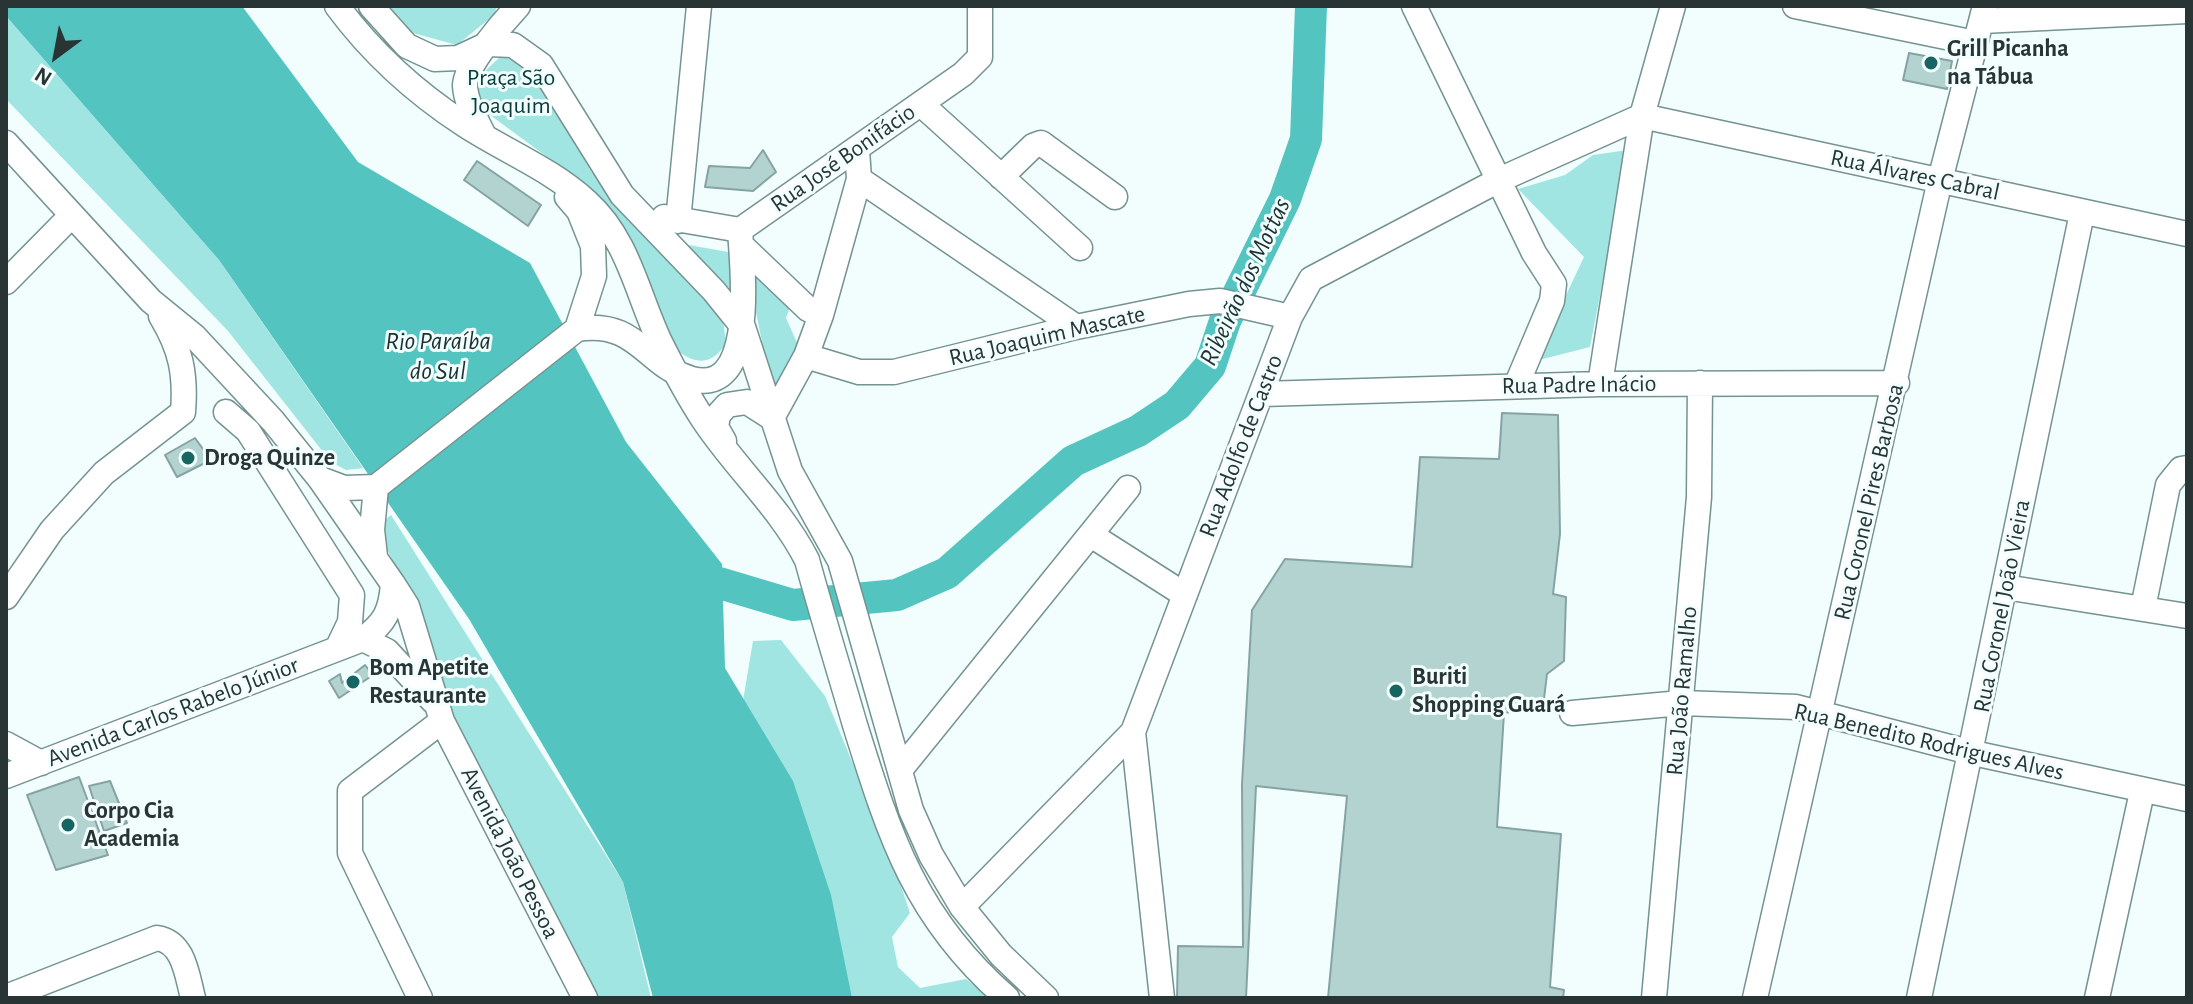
<!DOCTYPE html>
<html>
<head>
<meta charset="utf-8">
<style>
  body { margin:0 }
  #map { position:relative; width:2193px; height:1004px; overflow:hidden; background:#f1fefd; font-family:"Alegreya Sans",sans-serif }
  canvas { display:block }
  .frame { position:absolute; inset:0; border:8px solid #283534; pointer-events:none }
  .north { position:absolute; left:16px; top:16px; width:80px; height:80px; -webkit-text-stroke:6px #f1fefd; paint-order:stroke; rotate:212deg; font-size:22px; font-weight:700; line-height:32px; text-align:center; color:#283534 }
  .north::after { content:''; display:block; margin:auto; width:28px; height:36px; background:#283534; clip-path:polygon(50% 0,100% 100%,50% 72%,0 100%) }
</style>
</head>
<body>
<div id="map">
<canvas width="2193" height="1004"></canvas>
<div class="frame"></div>
<div class="north">N</div>
</div>
<script>
const ctx = document.querySelector('canvas').getContext('2d');
ctx.lineJoin = 'round';
function paint(path, color) {
  ctx.fillStyle = color;
  ctx.fill(path, 'evenodd');
}
function stroke(path, color, width, dash) {
  ctx.strokeStyle = color;
  ctx.lineWidth = width;
  ctx.lineCap = dash ? 'butt' : 'round';
  ctx.setLineDash(dash || []);
  ctx.stroke(path);
}
function write(font, color, halo, rows, align = 'center') {
  ctx.font = font + ' "Alegreya Sans",sans-serif';
  ctx.lineWidth = 6;
  ctx.setLineDash([]);
  ctx.textBaseline = 'middle';
  ctx.strokeStyle = halo;
  ctx.fillStyle = color;
  for (const [text, x, y, turn = 0] of rows) {
    ctx.save();
    ctx.translate(x, y);
    ctx.rotate((+turn || 0) * Math.PI / 180);
    ctx.textAlign = isNaN(turn) ? turn : align;
    if (halo) ctx.strokeText(text, 0, 0);
    ctx.fillText(text, 0, 0);
    ctx.restore();
  }
}
paint(new Path2D(`
  M 387,6 L 497,6 L 494,15 L 457,45 L 402,30 Z
  M 6,16 L 219,260 L 363,468 L 346,470 L 331,462 L 228,331 L 6,99 Z
  M 500,57 L 517,57 L 534,72 L 592,173 L 723,319 L 726,344 C 708,370 690,362 669,344 L 577,179 L 486,112 L 478,91 L 486,70 Z
  M 1628,150 L 1590,347 L 1535,361 L 1584,257 L 1518,189 L 1565,175 L 1593,155 Z
  M 683,244 L 734,253 L 736,294 Z
  M 746,264 L 792,302 L 786,318 L 803,356 L 774,400 Z
  M 391,515 L 623,882 L 651,998 L 598,998 L 445,698 L 428,632 L 376,527 Z
  M 781,640 L 825,696 L 891,856 L 910,913 L 892,937 L 898,967 L 920,988 L 966,979 L 990,998 L 835,998 L 741,713 L 753,641 Z`), '#a0e5e1');
paint(new Path2D(`
  M 6,6 L 242,6 L 358,162 L 530,263 L 626,442 L 722,564 L 725,668 L 793,781 L 831,895 L 852,998 L 653,998 L 623,882 L 469,619 L 219,260 L 6,16 Z`), '#54c4c0');
stroke(new Path2D(`
  M 682,590 L 716,582 L 793,605 L 897,595 L 947,573 L 1073,461 L 1138,431 L 1177,405 L 1210,366 L 1225,321 L 1285,199 L 1306,139 L 1311,6`), '#54c4c0', 32);
const building = new Path2D(`
  M 1909,53 L 1952,61 L 1947,89 L 1903,80 Z
  M 763,150 L 776,172 L 753,191 L 705,187 L 709,166 L 750,168 Z
  M 477,161 L 541,205 L 528,226 L 464,180 Z
  M 1502,413 L 1558,415 L 1560,534 L 1553,594 L 1566,597 L 1564,661 L 1547,674 L 1543,707 L 1504,713 L 1497,827 L 1561,834 L 1550,987 L 1564,990 L 1563,998 L 1177,998 L 1178,946 L 1243,947 L 1242,784 L 1252,610 L 1285,559 L 1412,567 L 1420,457 L 1499,459 Z
  M 195,438 L 211,460 L 177,477 L 165,455 Z
  M 365,665 L 373,675 L 339,698 L 329,681 L 340,674 L 342,683 Z
  M 79,777 L 108,855 L 56,870 L 27,795 Z
  M 110,781 L 127,823 L 104,831 L 89,786 Z
  M 1256,786 L 1347,796 L 1328,998 L 1246,998 Z`);
paint(building, '#b3d3d1');
stroke(building, '#85a3a2', 2);
const minor = new Path2D(`
  M 337,6 C 371,52 416,93 465,125 C 505,151 551,169 587,202 C 628,239 637,293 659,340 C 672,366 687,395 703,419 C 736,469 780,507 807,560 C 822,615 839,670 855,725 C 890,837 915,918 1007,998
  M 371,6 L 407,46 L 435,59 L 458,58 L 488,44 L 513,45 L 541,65 L 622,195 L 714,291 L 743,327 L 790,471 L 840,561 L 911,810 L 931,855 L 962,907 L 1001,955 L 1046,998
  M 1414,6 L 1534,253 L 1554,284 L 1552,301 L 1516,386
  M 1795,6 L 1975,43
  M 1982,21 L 2187,11
  M 921,104 L 1080,248
  M 483,134 C 476,119 466,103 465,86 C 464,67 504,21 518,6
  M 6,143 L 151,301 L 194,336 L 273,421 L 320,479 L 393,584 L 407,606 L 442,721 L 585,998
  M 1001,177 L 1033,146 L 1041,143 L 1115,197
  M 859,179 L 1076,327
  M 664,217 L 740,230
  M 678,221 L 699,6
  M 741,245 L 808,309 L 821,315
  M 6,282 L 72,215
  M 161,316 C 181,349 186,374 183,412
  M 577,329 C 637,319 646,366 692,379 C 758,397 742,264 740,230 L 963,74 L 980,57 L 980,6
  M 806,356 L 859,372 L 894,372 L 1076,327 L 1189,304 L 1220,301 L 1290,317
  M 1600,384 L 1642,116 L 1673,6
  M 1262,394 L 1600,384 L 1897,383
  M 226,412 L 248,431 L 352,595 L 350,622 L 339,645
  M 724,441 L 716,427 L 718,415 L 727,405 L 747,402 L 772,418 L 806,356 L 821,315 L 859,179 L 857,150
  M 320,479 L 344,488 L 376,487
  M 376,487 L 577,329 L 594,276 L 593,246 L 579,211 L 567,197
  M 1091,535 L 1185,595
  M 375,556 L 372,530 L 376,487
  M 2005,587 L 2187,616
  M 6,597 L 52,530 L 104,473 L 183,412
  M 2143,608 L 2168,485 L 2181,469 L 2187,468
  M 363,639 C 385,623 391,611 393,584
  M 1572,713 L 1681,703 L 1796,707 L 1973,753 L 2187,799
  M 1133,732 L 1162,998
  M 6,744 L 41,763
  M 900,770 L 1128,488
  M 6,776 L 363,639 L 387,651 L 433,701
  M 962,907 L 1133,732 L 1290,317 L 1311,279 L 1499,180 L 1642,116 L 2187,234
  M 6,997 L 157,938 C 184,942 187,975 193,998
  M 420,998 L 350,853 L 350,791 L 442,721
  M 1654,998 L 1699,497 L 1700,383
  M 1755,998 L 1940,180 L 1985,6
  M 1919,998 L 2082,213
  M 2097,998 L 2142,792`);
stroke(minor, '#749391', 27);
stroke(minor, '#fff', 24);
for (const [x, y, r, color] of [
  [1931,63,8,"#176563"],
  [188,458,8,"#176563"],
  [353,682,8,"#176563"],
  [1396,691,8,"#176563"],
  [68,825,8,"#176563"]
]) {
  const dot = new Path2D();
  dot.arc(x, y, r, 0, 2 * Math.PI);
  ctx.fillStyle = color;
  ctx.fill(dot);
  stroke(dot, '#f1fefd', 3);
}
write('bold 24px', '#283534', '#f1fefd', [
  ["Grill Picanha",1947,49],
  ["na Tábua",1947,77],
  ["Droga Quinze",204,458],
  ["Bom Apetite",369,668],
  ["Restaurante",369,696],
  ["Buriti",1412,677],
  ["Shopping Guará",1412,705],
  ["Corpo Cia",84,811],
  ["Academia",84,839]
], 'left');
write('24px', '#063c3b', '#f1fefd', [
  ["Praça São",511,78],
  ["Joaquim",511,106]
]);
write('24px', '#283534', '#f1fefd', [
  ["Rua José Bonifácio",843,158,-35],
  ["Rua Álvares Cabral",1915,175,12],
  ["Rua Joaquim Mascate",1047,336,-13],
  ["Rua Padre Inácio",1579,385,-1],
  ["Rua Adolfo de Castro",1241,446,-69],
  ["Rua Coronel Pires Barbosa",1869,502,-77],
  ["Rua Coronel João Vieira",2002,606,-79],
  ["Rua João Ramalho",1682,691,-85],
  ["Avenida Carlos Rabelo Júnior",173,712,-21],
  ["Rua Benedito Rodrigues Alves",1929,742,13],
  ["Avenida João Pessoa",510,853,63]
]);
write('italic 26px', '#1c3130', '#f1fefd', [
  ["Ribeirão dos Mottas",1245,282,-65],
  ["Rio Paraíba",438,341],
  ["do Sul",438,371]
]);
</script>
</body>
</html>
